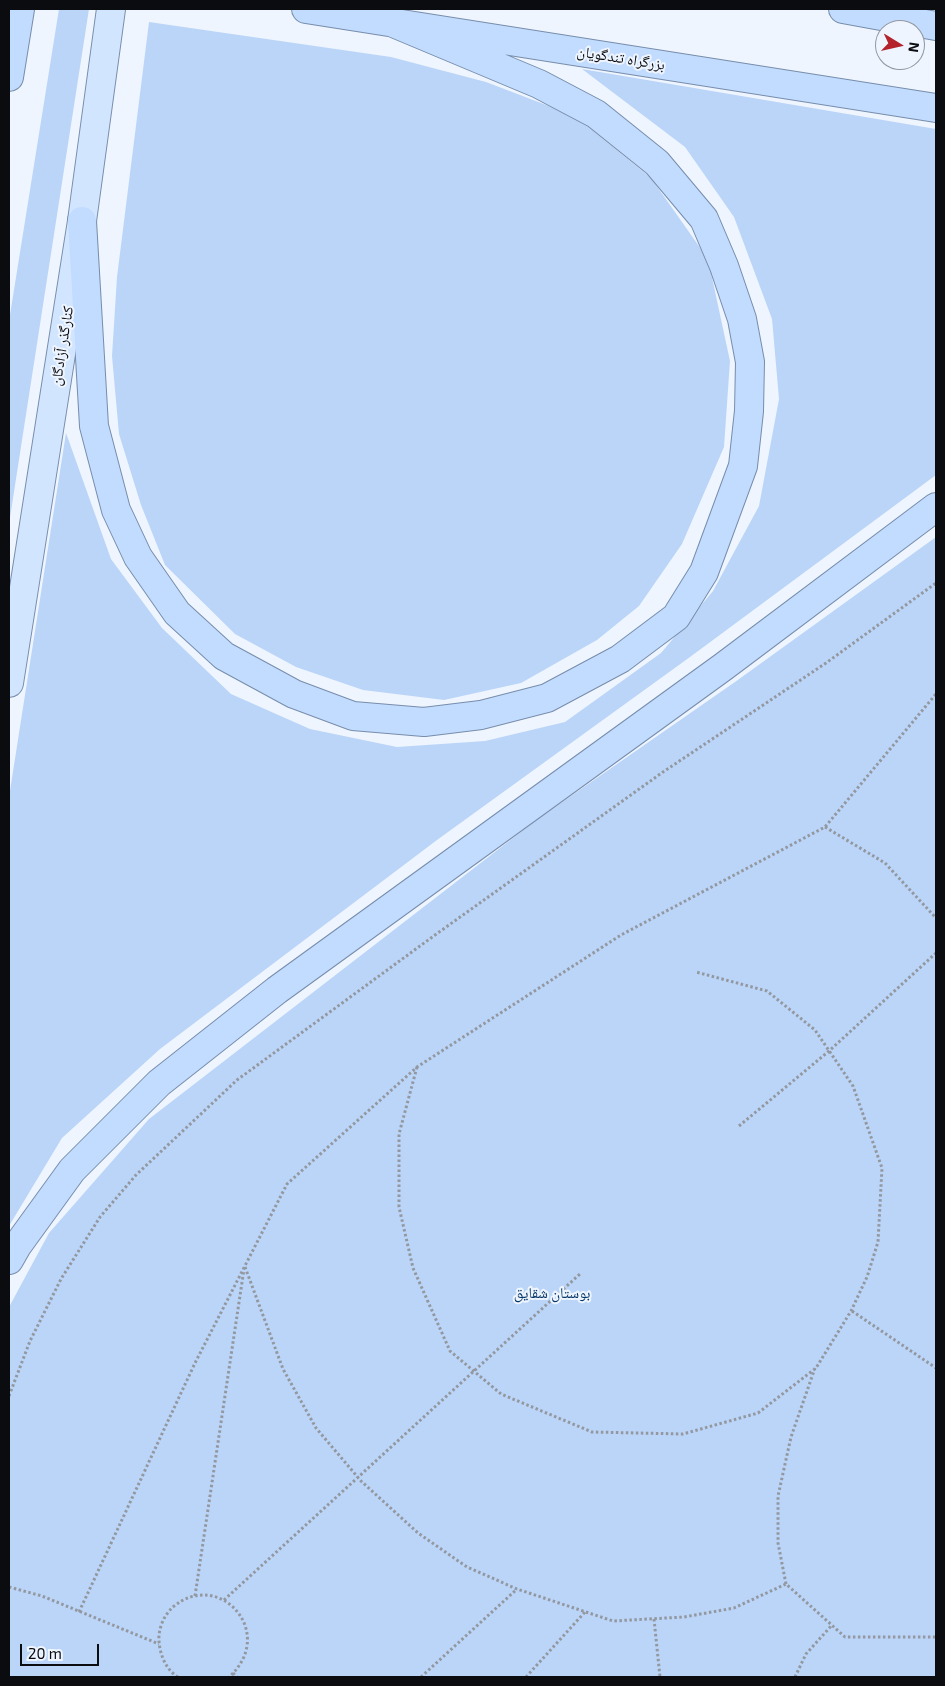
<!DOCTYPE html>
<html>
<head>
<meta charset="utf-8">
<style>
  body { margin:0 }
  #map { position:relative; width:945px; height:1686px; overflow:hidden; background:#eef5ff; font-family:"Exo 2",sans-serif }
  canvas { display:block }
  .frame { position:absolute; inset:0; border:10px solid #0a0c10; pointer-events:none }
  .north { position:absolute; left:875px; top:20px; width:50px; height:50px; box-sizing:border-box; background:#eef5ff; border:1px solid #93989f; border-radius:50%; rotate:99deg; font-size:14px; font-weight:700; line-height:20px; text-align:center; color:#0a0c10 }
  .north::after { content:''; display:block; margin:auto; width:18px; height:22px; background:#b4232c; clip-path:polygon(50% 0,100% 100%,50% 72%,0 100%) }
  .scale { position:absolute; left:20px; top:1644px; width:79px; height:22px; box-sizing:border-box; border:2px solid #0a0c10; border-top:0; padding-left:6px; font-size:15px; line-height:18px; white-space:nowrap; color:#0a0c10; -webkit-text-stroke:4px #eef5ff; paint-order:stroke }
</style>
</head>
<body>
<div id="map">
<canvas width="945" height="1686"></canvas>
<div class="frame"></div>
<div class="north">N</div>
<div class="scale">20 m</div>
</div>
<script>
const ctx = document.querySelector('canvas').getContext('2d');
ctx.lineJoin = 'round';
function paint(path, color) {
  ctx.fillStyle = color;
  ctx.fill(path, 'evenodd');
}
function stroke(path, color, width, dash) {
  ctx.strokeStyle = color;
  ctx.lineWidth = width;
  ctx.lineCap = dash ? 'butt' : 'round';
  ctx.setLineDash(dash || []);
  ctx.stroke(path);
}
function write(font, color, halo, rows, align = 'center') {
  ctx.font = font + ' "Exo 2","Noto Naskh Arabic",sans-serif';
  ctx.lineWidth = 4;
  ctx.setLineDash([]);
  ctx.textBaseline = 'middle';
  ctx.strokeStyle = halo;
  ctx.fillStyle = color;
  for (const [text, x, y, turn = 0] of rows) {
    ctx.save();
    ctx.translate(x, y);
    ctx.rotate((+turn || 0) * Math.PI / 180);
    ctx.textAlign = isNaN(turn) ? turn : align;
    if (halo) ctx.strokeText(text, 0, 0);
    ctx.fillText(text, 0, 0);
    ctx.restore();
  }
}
paint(new Path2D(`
  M 59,9 L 89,9 L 9,524 L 9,321 Z
  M 149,22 L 391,57 L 486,82 L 575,116 L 651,178 L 708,259 L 730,361 L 724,447 L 682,544 L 639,606 L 597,640 L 521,683 L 444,700 L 363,690 L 296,667 L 235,634 L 165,565 L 141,505 L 119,434 L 112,356 L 117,277 Z
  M 582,69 L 936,129 L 936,475 L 690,657 L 437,840 L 160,1049 L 62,1138 L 9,1226 L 9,797 L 66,433 L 111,559 L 162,628 L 231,694 L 310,729 L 397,747 L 485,741 L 565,722 L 661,653 L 713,591 L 759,506 L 779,399 L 772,319 L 734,217 L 685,147 Z
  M 936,537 L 936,1677 L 9,1677 L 9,1307 L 49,1233 L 149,1119 L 535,821 L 735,682 Z`), '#bbd5f8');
const primary = new Path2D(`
  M 9,683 L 82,221 L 111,9`);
const trunk = new Path2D(`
  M 306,9 L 936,108
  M 843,9 L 936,26
  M 9,77 L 20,9
  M 82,221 L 94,426 L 116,510 L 138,557 L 177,613 L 224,656 L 294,694 L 353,716 L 424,722 L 481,715 L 547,698 L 620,659 L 676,617 L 704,572 L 743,466 L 749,411 L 750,362 L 742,319 L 724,266 L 704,219 L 657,163 L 596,114 L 539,84 L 391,22
  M 9,1260 L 17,1246 L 72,1170 L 159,1083 L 277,990 L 723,667 L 936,507`);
stroke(primary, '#778dab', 30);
stroke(trunk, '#778dab', 30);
stroke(new Path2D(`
  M 825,827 L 885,863 L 936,918
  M 417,1067 L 399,1134 L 399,1207 L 413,1268 L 450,1351 L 501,1394 L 592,1432 L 683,1434 L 758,1413 L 816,1368 L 851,1311 L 867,1277 L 878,1242 L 882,1168 L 853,1086 L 815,1030 L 767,991 L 696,972
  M 739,1126 L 829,1051 L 936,953
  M 245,1267 L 283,1369 L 316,1428 L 361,1481 L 418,1533 L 467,1567 L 517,1589 L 613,1621 L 684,1617 L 734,1608 L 786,1584 L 845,1637 L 936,1637
  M 852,1311 L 936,1368
  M 9,1396 L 30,1341 L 61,1279 L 100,1217 L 136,1175 L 237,1080 L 435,935 L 663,772 L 826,663 L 936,583
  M 786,1584 L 778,1543 L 778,1496 L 791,1437 L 815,1368
  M 9,1587 L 42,1596 L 159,1644
  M 195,1596 L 244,1269
  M 224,1600 L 581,1273
  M 79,1612 L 195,1363 L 287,1184 L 417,1067 L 621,935 L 825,827 L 936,694
  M 654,1619 L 660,1677
  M 233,1673 L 237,1677
  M 178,1677 C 166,1670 160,1655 159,1641 C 158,1629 164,1615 173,1607 C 219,1568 278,1633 229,1677
  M 421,1677 L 517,1589
  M 526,1677 L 585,1612
  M 795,1677 L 806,1654 L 832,1625`), '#9398a0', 3, [2.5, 2.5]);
stroke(primary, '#d1e5ff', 28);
stroke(trunk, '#c2dcff', 28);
write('15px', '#0a0c10', '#eef5ff', [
  ["بزرگراه تندگویان",621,58,9],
  ["کنارگذر آزادگان",62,346,-81]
]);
write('15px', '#043569', '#eef5ff', [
  ["بوستان شقایق",552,1293]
]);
</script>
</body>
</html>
